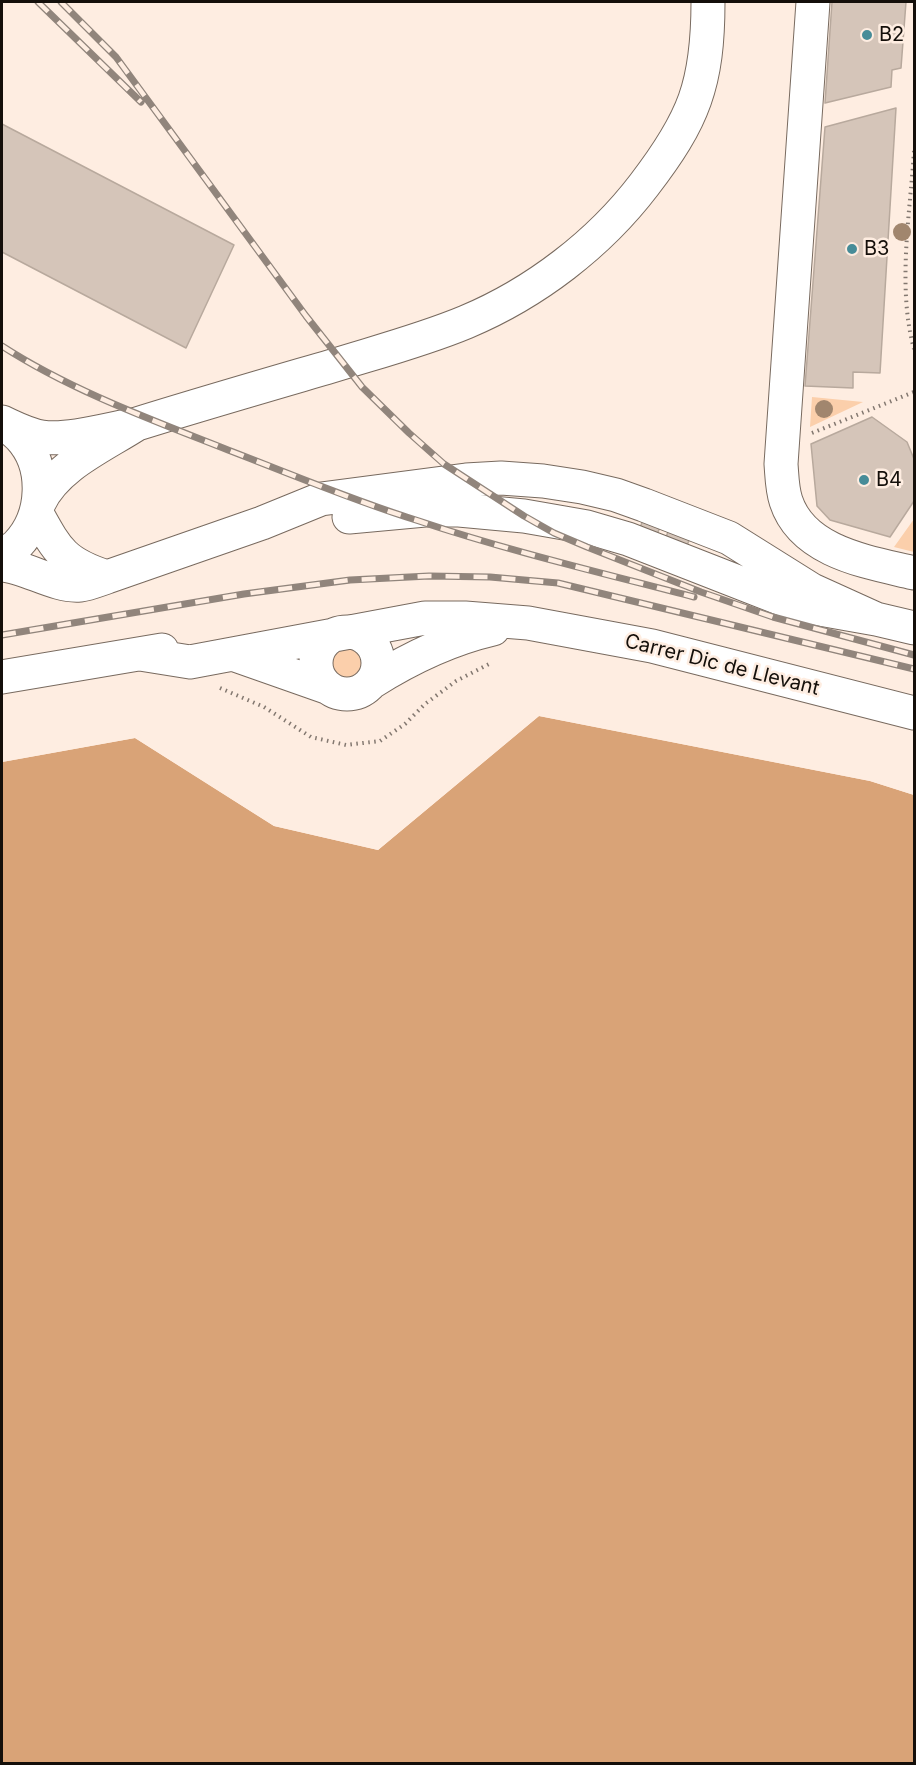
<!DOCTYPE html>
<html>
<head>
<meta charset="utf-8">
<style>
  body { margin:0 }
  #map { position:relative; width:916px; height:1765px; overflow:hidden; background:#feede1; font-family:Inter,sans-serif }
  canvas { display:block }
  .frame { position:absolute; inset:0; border:3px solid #140f0a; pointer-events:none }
</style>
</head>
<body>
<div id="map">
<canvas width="916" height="1765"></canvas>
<div class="frame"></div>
</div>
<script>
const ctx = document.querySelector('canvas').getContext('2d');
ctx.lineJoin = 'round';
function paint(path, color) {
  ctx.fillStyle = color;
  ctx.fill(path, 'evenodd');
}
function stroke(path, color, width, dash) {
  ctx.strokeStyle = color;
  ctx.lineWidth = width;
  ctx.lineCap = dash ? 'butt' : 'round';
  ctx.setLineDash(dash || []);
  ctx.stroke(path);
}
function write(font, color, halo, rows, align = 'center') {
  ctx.font = font + ' Inter,sans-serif';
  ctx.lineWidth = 5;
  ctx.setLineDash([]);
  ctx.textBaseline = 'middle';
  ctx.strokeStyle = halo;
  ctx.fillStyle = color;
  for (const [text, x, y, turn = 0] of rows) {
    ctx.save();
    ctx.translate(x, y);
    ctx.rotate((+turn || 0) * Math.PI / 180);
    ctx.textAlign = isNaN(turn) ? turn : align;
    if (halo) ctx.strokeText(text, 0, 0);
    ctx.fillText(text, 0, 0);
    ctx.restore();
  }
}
paint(new Path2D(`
  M 812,397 L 863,402 L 810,427 Z
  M 914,519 L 914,552 L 894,547 Z
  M329 664a18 18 0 1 1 36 0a18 18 0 1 1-36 0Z`), '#fbcfab');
paint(new Path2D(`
  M 539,716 L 870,781 L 914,795 L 914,1763 L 2,1764 L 2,762 L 135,738 L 274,826 L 378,850 Z`), '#d9a377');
paint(new Path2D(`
  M 538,713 L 871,778 L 914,792 L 914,795 L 870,781 L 539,716 L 378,850 L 274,826 L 135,738 L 2,762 L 2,758 L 136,735 L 275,823 L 377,846 Z`), '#feede1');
const building = new Path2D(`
  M 832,2 L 906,2 L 901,68 L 892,70 L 891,87 L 825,103 Z
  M 896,108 L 880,373 L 853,372 L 853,388 L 805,386 L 825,127 Z
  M 2,124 L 234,245 L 186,348 L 2,252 Z
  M 872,417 L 907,442 L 914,459 L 914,501 L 890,537 L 830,520 L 817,506 L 811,444 Z
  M 643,520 L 660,527 L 656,537 L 639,530 Z
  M 669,529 L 690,538 L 686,548 L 665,540 Z`);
paint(building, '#d5c5b9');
stroke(building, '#b8a99d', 1.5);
const minor = new Path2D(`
  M 813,2 L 781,464 C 782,476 782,489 786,501 C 803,553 869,562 914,573
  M 2,422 C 15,428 28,435 42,437 C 67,441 110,429 137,424 C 103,446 56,466 39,503
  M 137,424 C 201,404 267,385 332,366 C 377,352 423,340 466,322 C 535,293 599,244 644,185 C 694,120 708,84 708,2
  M 349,517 L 425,510 L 459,510 L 524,516 L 587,527 L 628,539 L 797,605 L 876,619 L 914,628
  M 2,556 C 6,552 13,549 17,545 C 45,516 47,466 20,437 C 15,432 10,428 5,425
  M 2,565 C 27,567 55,587 80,585 C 89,584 98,580 107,577 C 63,563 57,550 36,512
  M 107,577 L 262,523 L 321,499 L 466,480 L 501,478 L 543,481 L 582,487 L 616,495 L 644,505 L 729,538 L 812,590 L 876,619
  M316 663a31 31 0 1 1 62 0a31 31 0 1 1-62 0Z
  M 140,654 L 190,662 L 425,618 L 465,618 L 528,623 L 652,646 L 914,713
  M 238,656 L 329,688
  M 2,677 L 162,650
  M 372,682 C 410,658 450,639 493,629`);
stroke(minor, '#786a5f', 35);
stroke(new Path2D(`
  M 914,151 C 910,214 897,288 914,349
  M 812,433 L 914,392
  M 220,688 L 264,707 L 311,737 L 346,745 L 380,741 L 405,724 L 425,704 L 456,681 L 489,664`), '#837870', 4, [1.5, 4.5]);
stroke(minor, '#fff', 33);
const rail = new Path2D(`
  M 38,2 L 141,102
  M 61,2 L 116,57 L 306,316 L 362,387 L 409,433 L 444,464 L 524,516 L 554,533 L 587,547 L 701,592 L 773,617 L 914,655
  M 2,346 C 70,390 152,420 228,450 C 291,474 354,501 419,521 C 509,551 602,573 694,597
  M 2,635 L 244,594 L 350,580 L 429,576 L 490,577 L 558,583 L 914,669`);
stroke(rail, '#91857c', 7);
stroke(rail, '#feede1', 4.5, [14]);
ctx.fillStyle = '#a1866e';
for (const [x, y] of [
  [902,232],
  [824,409]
]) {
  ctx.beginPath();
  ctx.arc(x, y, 9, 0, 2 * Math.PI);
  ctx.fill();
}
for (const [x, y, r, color] of [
  [867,35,6,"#478c98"],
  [852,249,6,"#478c98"],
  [864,480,6,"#478c98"]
]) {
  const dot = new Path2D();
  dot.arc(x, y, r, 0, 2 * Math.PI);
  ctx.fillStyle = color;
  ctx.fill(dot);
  stroke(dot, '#feede1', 2);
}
write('20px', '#140f0a', '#feede1', [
  ["B2",879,35],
  ["B3",864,249],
  ["B4",876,480]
], 'left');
write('20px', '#140f0a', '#feede1', [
  ["Carrer Dic de Llevant",722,665,14]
]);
</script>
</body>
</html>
